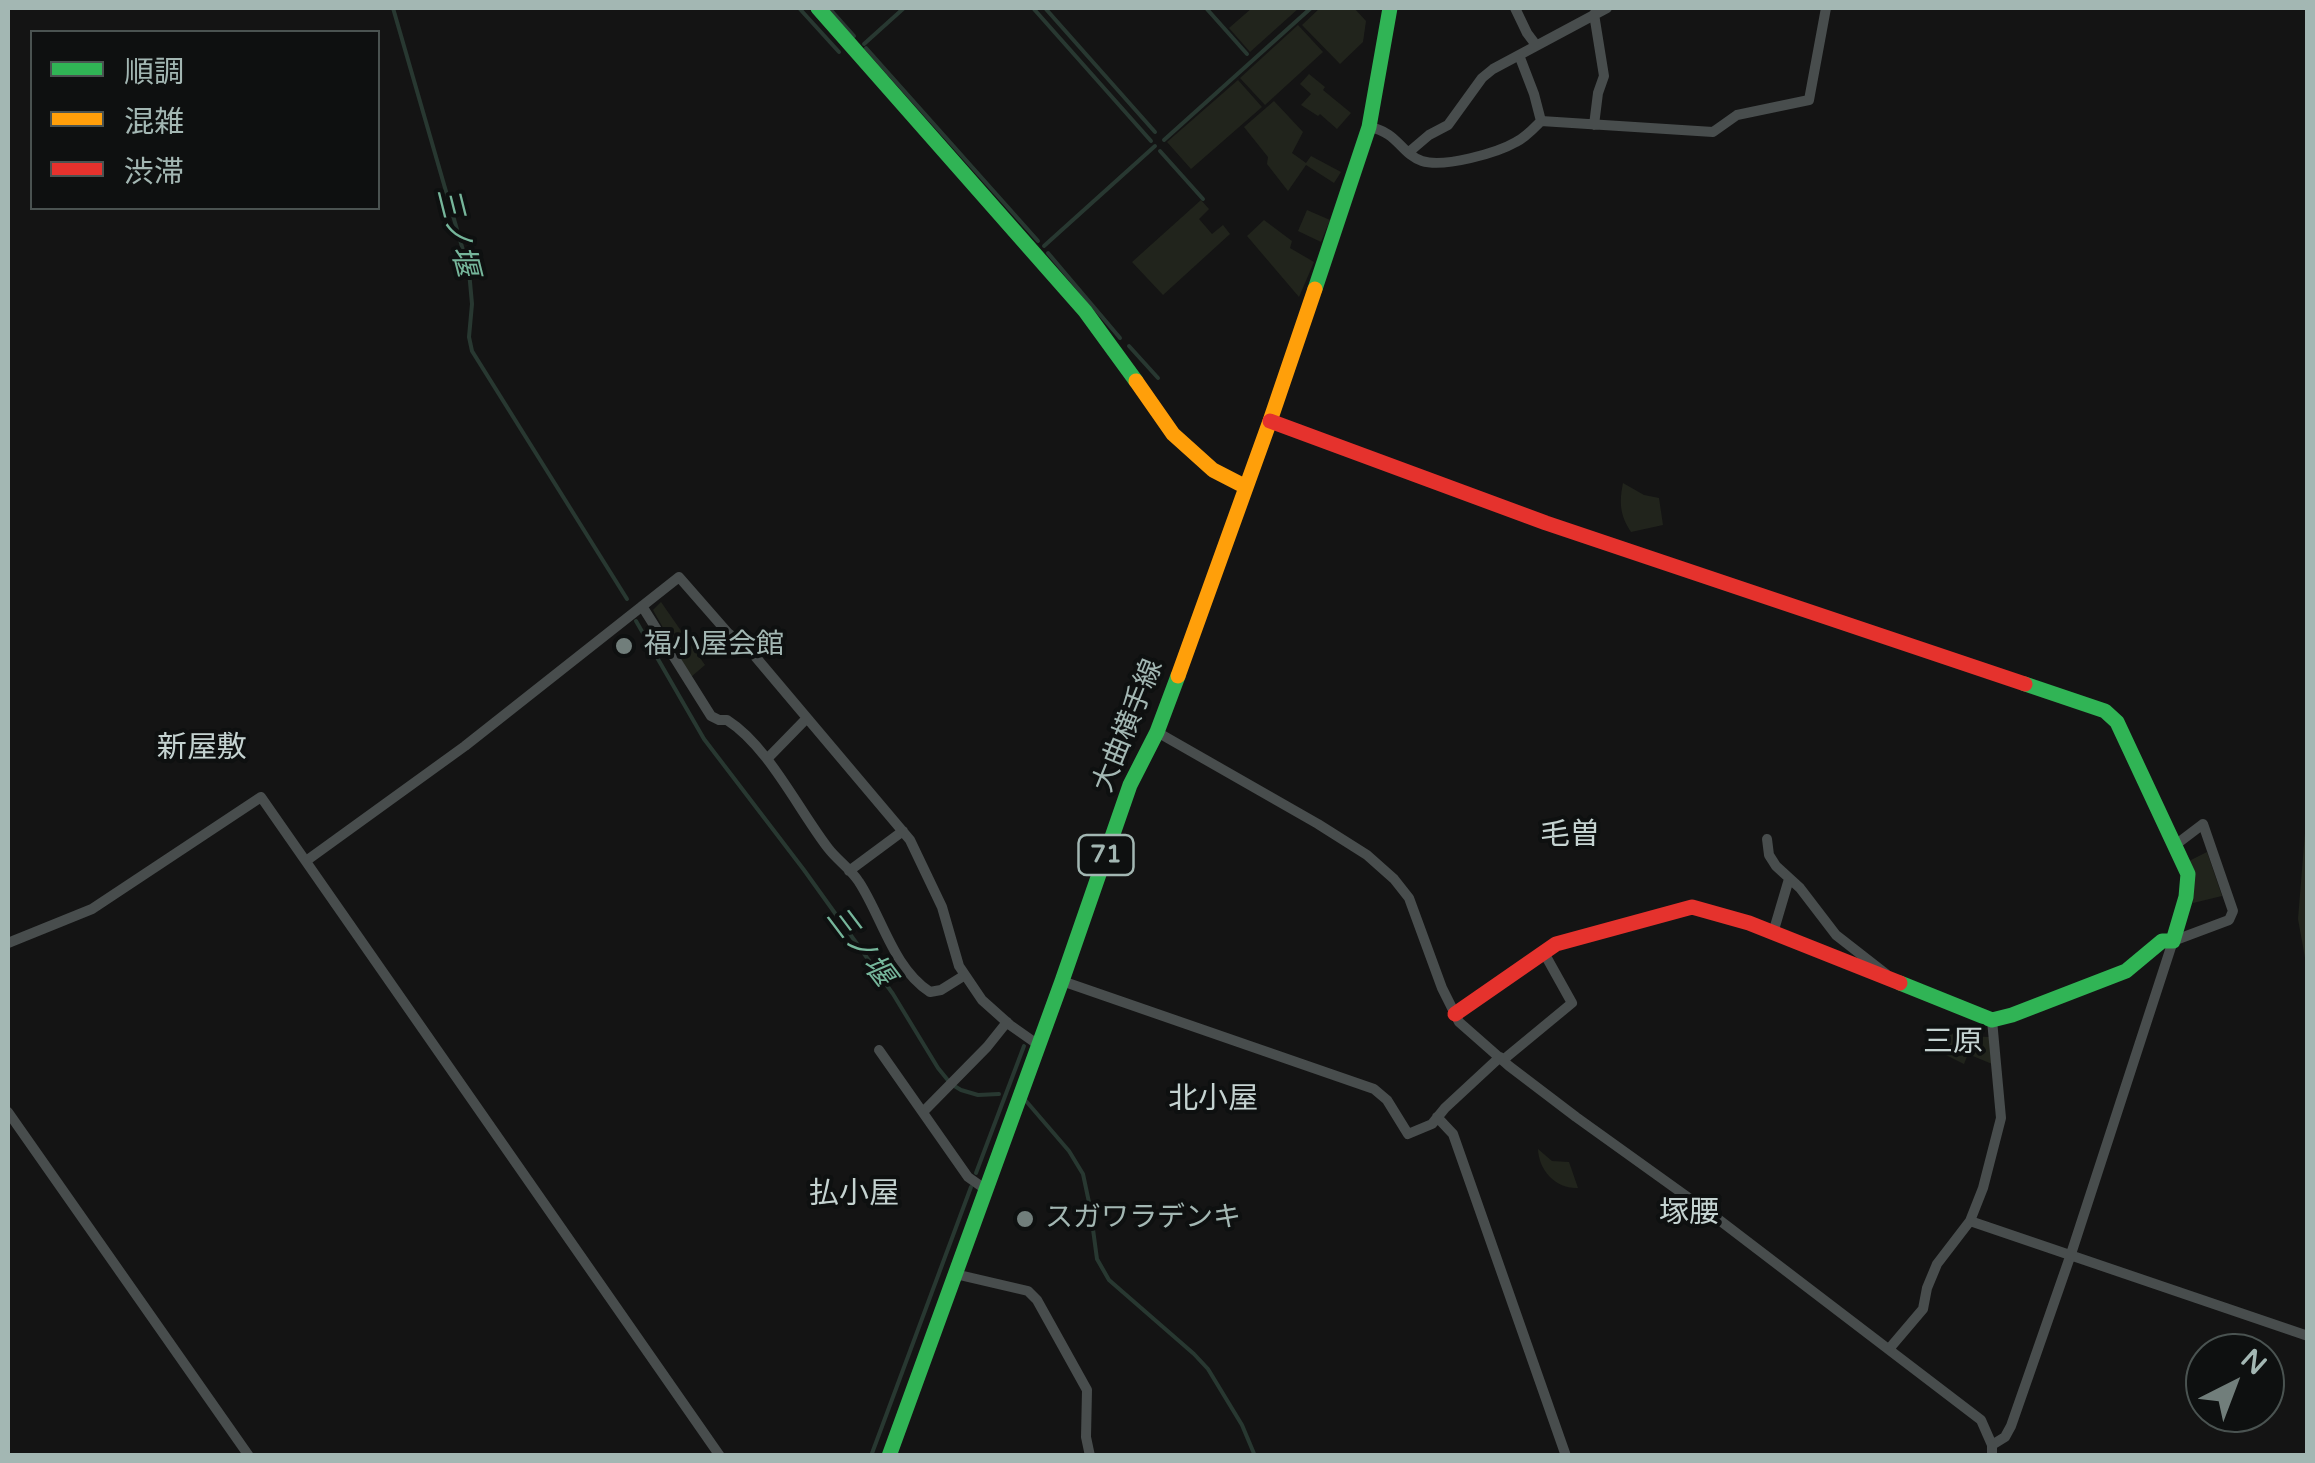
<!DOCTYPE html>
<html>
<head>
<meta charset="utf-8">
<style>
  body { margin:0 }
  #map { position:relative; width:2315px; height:1463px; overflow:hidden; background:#141414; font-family:"Varela Round","Noto Sans JP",sans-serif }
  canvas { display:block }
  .frame { position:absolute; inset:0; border:10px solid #a3b7b3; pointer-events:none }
  .legend { position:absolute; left:30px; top:30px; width:350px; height:180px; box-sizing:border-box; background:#0e1010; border:2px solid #4a5351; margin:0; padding:12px 18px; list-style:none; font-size:30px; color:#a3b7b3 }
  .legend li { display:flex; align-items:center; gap:20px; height:50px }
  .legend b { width:50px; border:2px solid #4a5351 }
  .north { position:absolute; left:2185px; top:1333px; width:100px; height:100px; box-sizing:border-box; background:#0e1010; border:2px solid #4a5351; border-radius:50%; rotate:42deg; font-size:28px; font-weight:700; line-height:40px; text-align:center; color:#a3b7b3 }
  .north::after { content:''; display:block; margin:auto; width:35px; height:45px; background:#717e7b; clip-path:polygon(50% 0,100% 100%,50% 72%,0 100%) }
</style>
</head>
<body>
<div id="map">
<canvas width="2315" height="1463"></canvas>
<div class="frame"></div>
<ul class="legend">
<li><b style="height:12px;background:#30b455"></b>順調</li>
<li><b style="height:12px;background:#ff9f0a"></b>混雑</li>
<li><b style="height:12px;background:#e5322d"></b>渋滞</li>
</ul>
<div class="north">N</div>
</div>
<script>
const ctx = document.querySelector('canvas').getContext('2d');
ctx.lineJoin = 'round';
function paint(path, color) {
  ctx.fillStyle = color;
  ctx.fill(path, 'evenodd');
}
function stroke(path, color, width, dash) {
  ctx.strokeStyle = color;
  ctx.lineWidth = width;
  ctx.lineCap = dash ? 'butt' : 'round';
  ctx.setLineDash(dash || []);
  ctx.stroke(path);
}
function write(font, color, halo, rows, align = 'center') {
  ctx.font = font + ' "Varela Round","Noto Sans JP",sans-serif';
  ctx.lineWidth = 8;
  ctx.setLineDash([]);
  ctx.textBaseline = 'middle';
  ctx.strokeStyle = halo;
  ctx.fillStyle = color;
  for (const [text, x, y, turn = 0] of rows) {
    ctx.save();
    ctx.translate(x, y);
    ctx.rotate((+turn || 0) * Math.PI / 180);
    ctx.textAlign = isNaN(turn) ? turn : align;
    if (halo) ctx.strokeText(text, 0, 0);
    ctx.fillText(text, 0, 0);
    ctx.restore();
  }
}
paint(new Path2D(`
  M 1252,8 L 1299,8 L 1250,52 L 1229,28 Z
  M 1320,8 L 1354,8 L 1366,21 L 1363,42 L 1340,64 L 1302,25 Z
  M 1298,25 L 1323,52 L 1265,105 L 1240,78 Z
  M 1309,74 L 1325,87 L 1323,90 L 1351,113 L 1337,129 L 1320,114 L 1318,116 L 1301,105 L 1311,94 L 1300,84 Z
  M 1238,80 L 1262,107 L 1191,169 L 1167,142 Z
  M 1274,101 L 1303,132 L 1292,153 L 1306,163 L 1311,156 L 1341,172 L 1334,183 L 1306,165 L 1288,191 L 1267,164 L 1268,157 L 1244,127 Z
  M 1201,200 L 1209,209 L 1199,219 L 1212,234 L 1223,225 L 1230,234 L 1163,295 L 1132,262 Z
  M 1307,210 L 1330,220 L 1321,242 L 1298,231 Z
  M 1264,220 L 1292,241 L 1290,248 L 1314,262 L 1299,297 L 1247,236 Z
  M 1623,483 L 1644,495 L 1659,498 L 1663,525 L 1631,532 C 1620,515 1619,503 1623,483 Z
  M 661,602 L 705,665 L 691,677 L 653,610 Z
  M 2307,808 L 2308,969 L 2307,969 L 2298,919 Z
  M 2207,852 L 2222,896 L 2193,903 L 2194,886 L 2187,862 Z
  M 1941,1030 L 1961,1032 L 1962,1036 L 1990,1037 L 1992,1064 L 1968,1054 L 1964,1064 L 1936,1050 Z
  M 1538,1149 L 1552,1161 L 1569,1162 L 1578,1188 C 1556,1189 1539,1171 1538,1149 Z`), '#21241c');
stroke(new Path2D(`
  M 393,8 L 469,271 L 472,304 L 469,337 L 472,351 L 627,599
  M 799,8 L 839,52
  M 829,8 L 854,36
  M 1033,8 L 1151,141
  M 1045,8 L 1155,132
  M 1206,8 L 1247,54
  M 864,44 L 904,8
  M 866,48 L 1038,241
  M 1164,140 L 1311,8
  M 1160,151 L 1203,199
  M 1044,246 L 1155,146
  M 1048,253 L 1120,338
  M 1129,346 L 1158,378
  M 636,621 L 704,739 L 804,870 L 893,994 L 938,1068 L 951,1084 L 961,1090 L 978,1095 L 999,1094
  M 1026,1101 L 1069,1151 L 1083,1174 L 1090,1207 L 1097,1259 L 1109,1280 L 1194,1354 L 1208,1369 L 1242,1425 L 1255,1456
  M 976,1173 L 1024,1046
  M 871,1456 L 971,1187`), '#283831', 4);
stroke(new Path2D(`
  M 1515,8 L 1527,33 L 1536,45
  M 1519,55 L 1534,94 L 1541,121
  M 1594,125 L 1598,93 L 1604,76 L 1594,14
  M 1369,127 C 1398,132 1401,154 1422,161 C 1444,168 1497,153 1516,142 C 1526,137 1533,129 1541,121 L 1713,132 L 1737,115 L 1809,100 L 1826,8
  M 1409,152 L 1429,135 L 1448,125 L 1482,78 L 1493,69 L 1607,8
  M 642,606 L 711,716 L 719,720 L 727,720 C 768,746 798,809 828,848 C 837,860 851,869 859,882 C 882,917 893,968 930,992 L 941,990 L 965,975
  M 1157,732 L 1318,824 L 1367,855 L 1394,879 L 1409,898 L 1442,988 L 1459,1022 L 1509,1066 L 1576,1117 L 1714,1216 L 1981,1420 L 1992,1445 L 1992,1456
  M 767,759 L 807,718
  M 1767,839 L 1769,855 L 1776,866 L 1800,888 L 1836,935 L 1886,974
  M 306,861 L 465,746 L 679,577 L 728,633 L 748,648 L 910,840 L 942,907 L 959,966 L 982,1000 L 1010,1025 L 1037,1044
  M 849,871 L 903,831
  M 1773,933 L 1789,879
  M 8,943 L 92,909 L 261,797 L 720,1456
  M 1062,981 L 1374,1089 L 1387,1100 L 1408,1134 L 1432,1124 L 1445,1108 L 1500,1057
  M 879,1050 L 968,1177 L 985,1189
  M 1503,1060 L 1572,1003 L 1543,951
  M 924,1111 L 987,1047 L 1007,1022
  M 8,1112 L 249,1456
  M 1437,1117 L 1453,1134 L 1566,1456
  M 1970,1221 L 2308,1336
  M 955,1274 L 1028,1291 L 1037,1300 L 1087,1390 L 1086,1437 L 1090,1456
  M 1889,1349 L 1923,1309 L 1927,1288 L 1937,1264 L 1970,1221 L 1983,1188 L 2001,1118 L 1992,1020
  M 1992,1445 L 2005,1437 L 2011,1426 L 2071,1254 L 2173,941 L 2229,920 L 2233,911 L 2203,824 L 2174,846`), '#484d4d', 10);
stroke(new Path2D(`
  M 818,8 L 1085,311 L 1136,381
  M 1315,289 L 1369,127 L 1390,8
  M 1900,983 L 1992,1020 L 2012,1015 L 2126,971 L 2162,941 L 2173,941 L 2186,897 L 2188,874 L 2117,722 L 2105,711 L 2025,684
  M 889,1456 L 1062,981 L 1130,785 L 1157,732 L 1178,676`), '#30b455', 15);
stroke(new Path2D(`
  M 1136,381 L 1173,434 L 1213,470 L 1246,487
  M 1178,676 L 1270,421 L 1315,289`), '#ff9f0a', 15);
stroke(new Path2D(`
  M 1270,421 L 1546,523 L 2025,684
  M 1455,1014 L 1556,944 L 1692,907 L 1749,923 L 1900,983`), '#e5322d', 15);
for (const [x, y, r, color] of [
  [624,646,10,"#717e7b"],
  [1025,1219,10,"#717e7b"]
]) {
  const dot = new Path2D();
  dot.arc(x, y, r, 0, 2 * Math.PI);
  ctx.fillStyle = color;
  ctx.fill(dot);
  stroke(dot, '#0e1010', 4);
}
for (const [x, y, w] of [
  [1106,855,55]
]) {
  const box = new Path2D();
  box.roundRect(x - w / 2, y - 20, w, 40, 8);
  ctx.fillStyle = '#0e1010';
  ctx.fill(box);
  stroke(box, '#a3b7b3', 2.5);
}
write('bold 25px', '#a3b7b3', null, [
  ["71",1106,855]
]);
write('28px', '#a3b7b3', '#0e1010', [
  ["福小屋会館",644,646],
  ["スガワラデンキ",1045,1219]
], 'left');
write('28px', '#a3b7b3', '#0e1010', [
  ["大曲横手線",1129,726,-68]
]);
write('italic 30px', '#76b69b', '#0e1010', [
  ["三ノ堰",456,232,76],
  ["三ノ堰",859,947,53]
]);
write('30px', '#c5d3d1', '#0e1010', [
  ["新屋敷",202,749],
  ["毛曽",1570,836],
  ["三原",1953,1043],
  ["北小屋",1213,1100],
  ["払小屋",854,1195],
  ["塚腰",1689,1214]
]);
</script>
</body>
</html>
